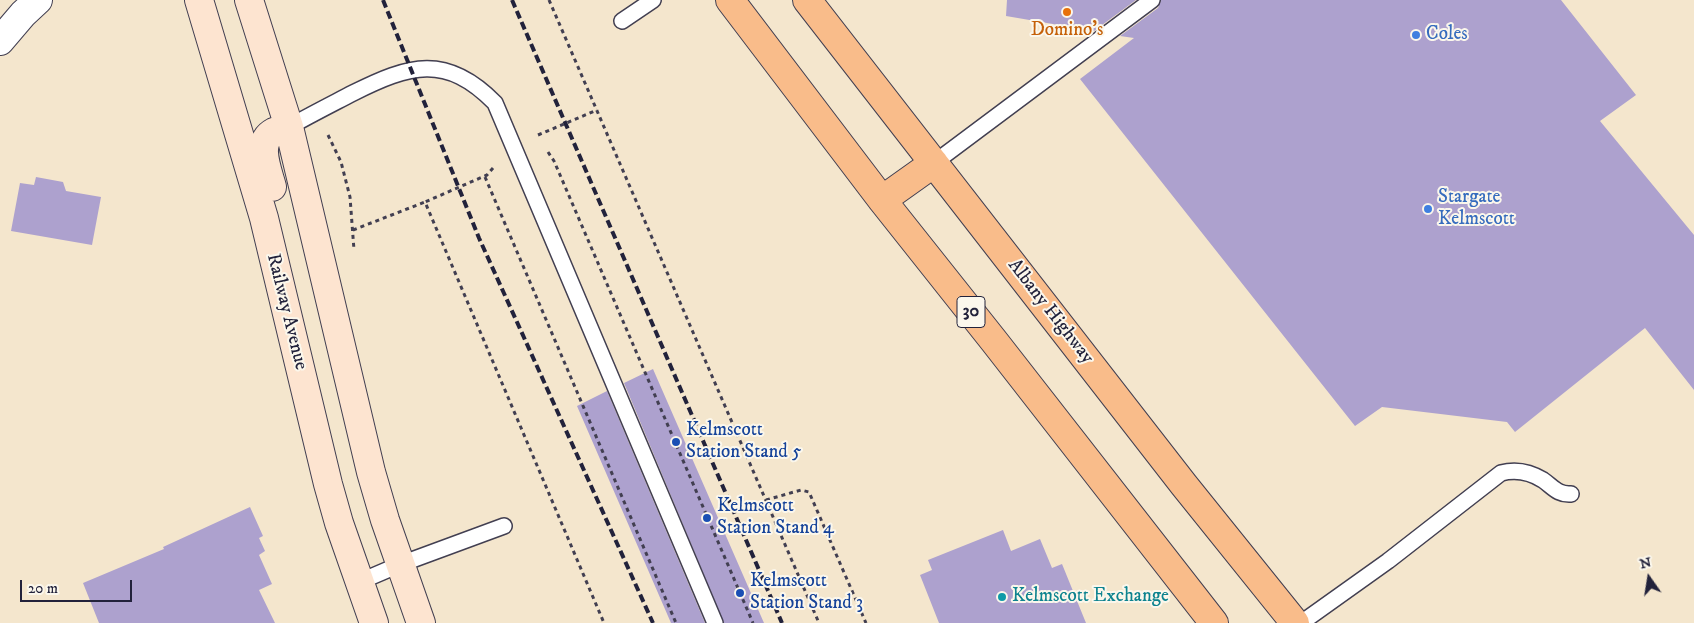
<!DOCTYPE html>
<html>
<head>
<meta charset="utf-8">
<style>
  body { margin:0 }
  #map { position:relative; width:1694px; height:623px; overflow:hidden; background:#f4e6cd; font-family:"IM FELL DW Pica",serif }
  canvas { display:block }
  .north { position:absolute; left:1624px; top:553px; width:50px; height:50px; -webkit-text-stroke:4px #fbf7ec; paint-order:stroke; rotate:347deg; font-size:14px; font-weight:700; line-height:20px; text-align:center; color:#22223b }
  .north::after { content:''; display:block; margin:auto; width:18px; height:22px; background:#22223b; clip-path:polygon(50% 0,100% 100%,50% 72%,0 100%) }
  .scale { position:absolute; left:20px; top:580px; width:112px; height:22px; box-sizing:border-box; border:2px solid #22223b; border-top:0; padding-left:6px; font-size:15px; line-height:18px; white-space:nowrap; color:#22223b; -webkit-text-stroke:4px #fbf7ec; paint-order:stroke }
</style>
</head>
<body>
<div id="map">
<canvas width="1694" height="623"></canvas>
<div class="north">N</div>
<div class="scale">20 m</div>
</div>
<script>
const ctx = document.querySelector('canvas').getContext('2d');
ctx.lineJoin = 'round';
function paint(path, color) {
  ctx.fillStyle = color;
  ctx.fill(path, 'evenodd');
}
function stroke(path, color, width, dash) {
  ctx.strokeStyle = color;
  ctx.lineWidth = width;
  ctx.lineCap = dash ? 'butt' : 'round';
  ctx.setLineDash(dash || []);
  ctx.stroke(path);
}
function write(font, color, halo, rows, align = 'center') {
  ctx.font = font + ' "IM FELL DW Pica",serif';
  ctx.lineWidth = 4;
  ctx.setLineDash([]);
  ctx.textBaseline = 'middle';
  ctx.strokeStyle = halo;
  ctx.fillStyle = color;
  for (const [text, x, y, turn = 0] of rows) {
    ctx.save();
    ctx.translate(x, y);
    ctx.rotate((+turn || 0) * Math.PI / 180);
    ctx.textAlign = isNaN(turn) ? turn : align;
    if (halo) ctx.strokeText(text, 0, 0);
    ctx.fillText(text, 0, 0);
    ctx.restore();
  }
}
paint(new Path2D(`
  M 1007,0 L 1136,0 L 1094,31 L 1006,16 Z
  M 1161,0 L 1561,0 L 1636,95 L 1600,121 L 1694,235 L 1694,390 L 1645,328 L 1515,432 L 1507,422 L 1382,407 L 1355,426 L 1080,79 L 1134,38 L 1120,36 L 1158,8 Z
  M 36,177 L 63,182 L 66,191 L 101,197 L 92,245 L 11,231 L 20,183 L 34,185 Z
  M 653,369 L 764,623 L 724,623 L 624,383 Z
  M 607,391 L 705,623 L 671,623 L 577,406 Z
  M 250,507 L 263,536 L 259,538 L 265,551 L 259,555 L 272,584 L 259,590 L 275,623 L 99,623 L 83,583 L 164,549 L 163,547 Z
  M 1003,530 L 1011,551 L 1040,539 L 1052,568 L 1062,564 L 1086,623 L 939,623 L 920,575 L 932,570 L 928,560 Z`), '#ada1ce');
const lane = new Path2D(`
  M 622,21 L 653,0
  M 289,127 C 310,115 332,104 353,93 C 409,65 446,53 495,103 L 715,623
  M 934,163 L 1152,0
  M 359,582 L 401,564 L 504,526
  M 1301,623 L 1388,561 L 1501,473 C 1516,469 1530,472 1543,480 C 1553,487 1558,495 1571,494`);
const street = new Path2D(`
  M 0,41 L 23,14 L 38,0`);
const secondary = new Path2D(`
  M 199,0 L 264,218 L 328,484 L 339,523 L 374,623
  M 249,0 L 289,127 L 371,472 L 385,520 L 421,623
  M 272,187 C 268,171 255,142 274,132 C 279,130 284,128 289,127`);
const highway = new Path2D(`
  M 730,0 L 882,200 L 994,341 L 1214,623
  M 807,0 L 1184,485 L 1295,623
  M 882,200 L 934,163`);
stroke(lane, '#423f51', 18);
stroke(street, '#423f51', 30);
stroke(secondary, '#423f51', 30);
stroke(highway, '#423f51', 30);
stroke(new Path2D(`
  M 549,0 L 819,623
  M 328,135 L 341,162 L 350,197 L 354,250
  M 538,135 L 597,110
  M 548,152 L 554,161 L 753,623
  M 493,168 L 487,175 L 425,202 L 604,623
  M 485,177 L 676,623
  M 353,230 L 425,202
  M 766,500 L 801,490 L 809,492 L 866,623`), '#423f51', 3, [4, 4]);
stroke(lane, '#fff', 15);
stroke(street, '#fff', 28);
stroke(secondary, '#fde4d0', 28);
stroke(highway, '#f9bc8a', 28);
stroke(new Path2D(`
  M 383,0 L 479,238 L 653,623
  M 512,0 L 782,623`), '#22223b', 4, [8, 4]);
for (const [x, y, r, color] of [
  [1067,12,5,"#e8710a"],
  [1416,35,5,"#3f7fe0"],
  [1428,209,5,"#3f7fe0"],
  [676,442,5,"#1a4fb4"],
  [707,518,5,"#1a4fb4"],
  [740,593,5,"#1a4fb4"],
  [1002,597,5,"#0f9aa8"]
]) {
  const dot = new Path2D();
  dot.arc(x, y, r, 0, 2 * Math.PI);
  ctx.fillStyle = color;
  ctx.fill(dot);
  stroke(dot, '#fbf7ec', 2);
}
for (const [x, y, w] of [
  [971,312,28]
]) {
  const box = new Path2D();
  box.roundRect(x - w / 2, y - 15.5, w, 31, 4);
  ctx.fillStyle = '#fbf7ec';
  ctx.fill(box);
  stroke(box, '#22223b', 1);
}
write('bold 18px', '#22223b', null, [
  ["30",971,312]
]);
write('19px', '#c56008', '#fbf7ec', [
  ["Domino's",1067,31]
]);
write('19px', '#366cbe', '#fbf7ec', [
  ["Coles",1426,35],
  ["Stargate",1438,198],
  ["Kelmscott",1438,220]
], 'left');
write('19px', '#22223b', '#fbf7ec', [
  ["Railway Avenue",286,312,76],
  ["Albany Highway",1050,312,52]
]);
write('19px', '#164399', '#fbf7ec', [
  ["Kelmscott",686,431],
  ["Station Stand 5",686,453],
  ["Kelmscott",717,507],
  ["Station Stand 4",717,529],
  ["Kelmscott",750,582],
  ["Station Stand 3",750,604]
], 'left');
write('19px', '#0d838f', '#fbf7ec', [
  ["Kelmscott Exchange",1012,597]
], 'left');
</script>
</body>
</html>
